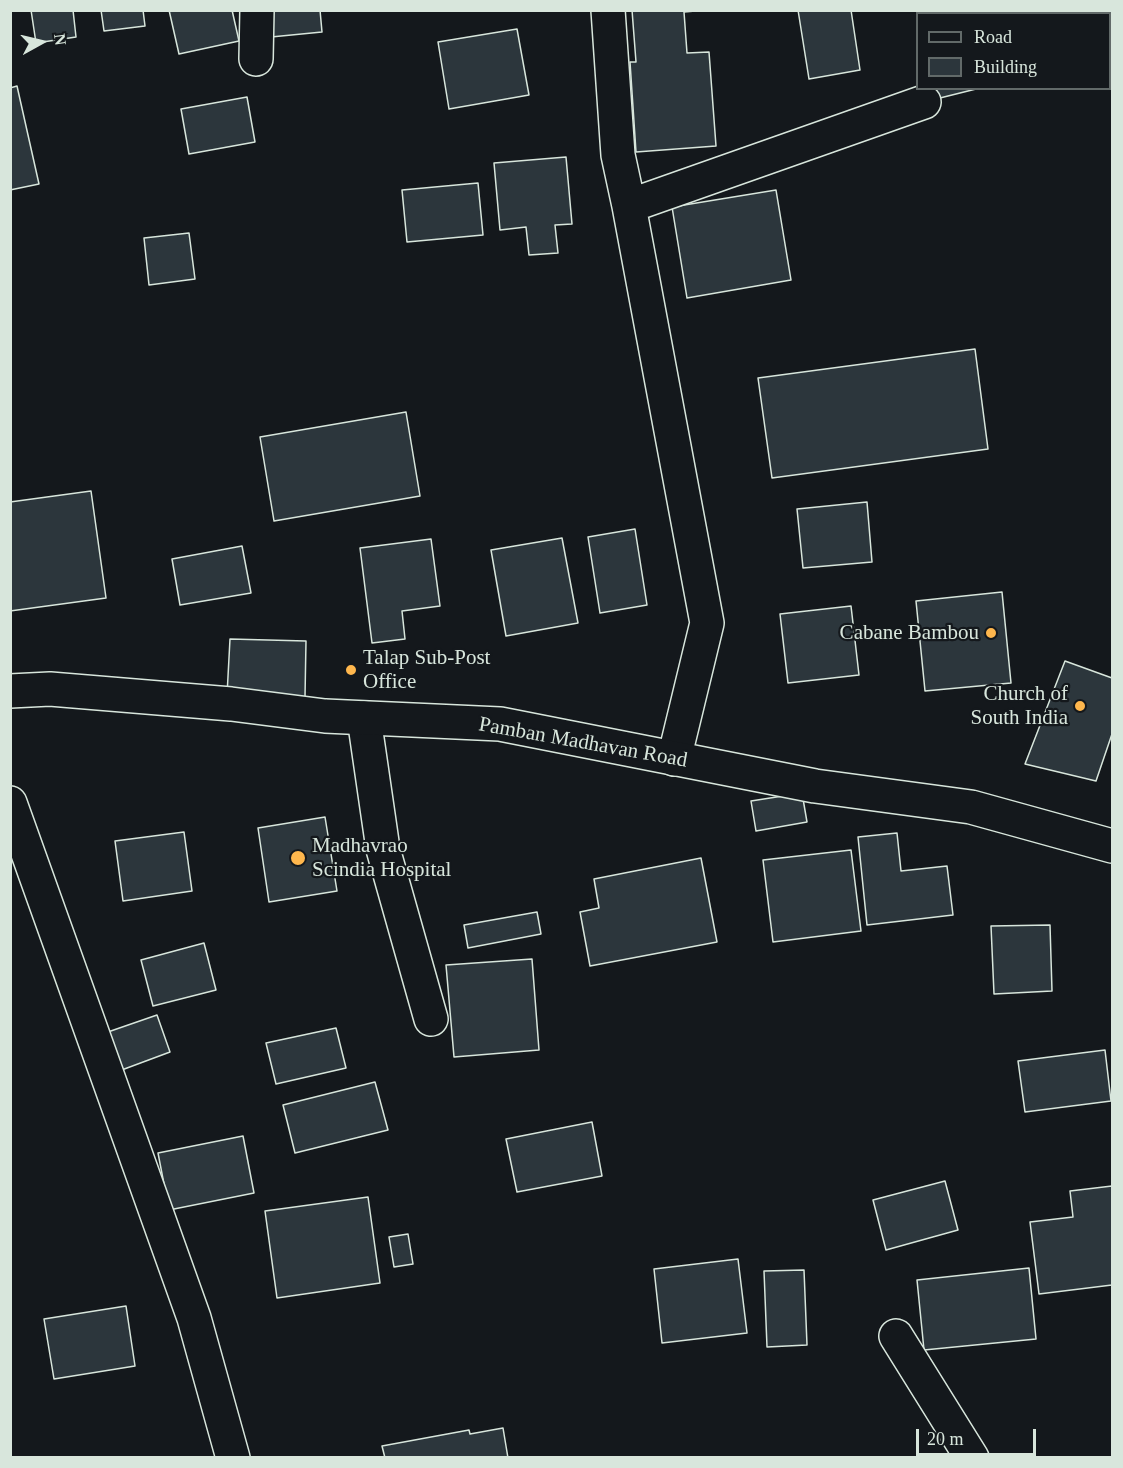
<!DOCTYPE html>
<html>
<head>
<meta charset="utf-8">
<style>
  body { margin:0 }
  #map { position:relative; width:1123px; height:1468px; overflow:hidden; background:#14181c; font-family:Georgia,serif }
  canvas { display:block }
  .frame { position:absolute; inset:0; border:12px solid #d8e6dc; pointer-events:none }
  .legend { position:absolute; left:916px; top:12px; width:195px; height:78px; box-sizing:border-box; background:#14181c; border:2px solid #626a69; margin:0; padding:8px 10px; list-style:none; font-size:18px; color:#d8e6dc }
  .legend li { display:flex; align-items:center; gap:12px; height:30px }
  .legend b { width:30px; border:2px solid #626a69 }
  .north { position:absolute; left:12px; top:12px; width:60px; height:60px; -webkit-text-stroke:4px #14181c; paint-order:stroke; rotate:82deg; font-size:16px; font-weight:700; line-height:24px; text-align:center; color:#d8e6dc }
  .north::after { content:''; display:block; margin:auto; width:21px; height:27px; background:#d8e6dc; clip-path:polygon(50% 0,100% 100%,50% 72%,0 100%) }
  .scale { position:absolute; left:916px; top:1429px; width:120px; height:27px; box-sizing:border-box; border:3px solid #d8e6dc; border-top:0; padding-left:8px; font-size:18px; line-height:21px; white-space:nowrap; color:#d8e6dc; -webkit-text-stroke:4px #14181c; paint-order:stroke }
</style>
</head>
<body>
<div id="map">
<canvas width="1123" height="1468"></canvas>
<div class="frame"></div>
<ul class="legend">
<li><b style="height:8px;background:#14181c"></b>Road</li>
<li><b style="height:16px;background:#2c363c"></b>Building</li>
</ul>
<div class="north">N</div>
<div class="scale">20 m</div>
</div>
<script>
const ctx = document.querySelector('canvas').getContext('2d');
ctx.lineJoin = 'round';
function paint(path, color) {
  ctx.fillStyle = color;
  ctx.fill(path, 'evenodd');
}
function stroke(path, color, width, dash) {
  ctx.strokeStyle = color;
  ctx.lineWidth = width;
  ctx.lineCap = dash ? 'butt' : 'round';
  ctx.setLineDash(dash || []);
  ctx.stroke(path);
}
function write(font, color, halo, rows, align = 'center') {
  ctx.font = font + ' Georgia,serif';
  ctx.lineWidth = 4.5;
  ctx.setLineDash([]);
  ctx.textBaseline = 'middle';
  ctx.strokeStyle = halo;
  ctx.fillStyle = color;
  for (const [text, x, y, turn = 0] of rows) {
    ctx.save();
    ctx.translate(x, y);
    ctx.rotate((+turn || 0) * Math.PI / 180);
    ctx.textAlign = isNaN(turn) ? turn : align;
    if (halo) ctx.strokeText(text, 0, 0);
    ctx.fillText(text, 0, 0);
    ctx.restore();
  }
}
const building = new Path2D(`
  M 31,10 L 73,10 L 76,37 L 36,43 Z
  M 101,10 L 143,10 L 145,26 L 104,31 Z
  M 169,10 L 232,10 L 239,41 L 179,54 Z
  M 269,10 L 320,10 L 322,32 L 271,37 Z
  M 632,10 L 707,10 L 684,12 L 687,53 L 709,52 L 716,146 L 636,152 L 630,62 L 636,62 Z
  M 798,10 L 851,10 L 860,70 L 809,79 Z
  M 931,10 L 982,10 L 983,14 L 932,14 Z
  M 517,29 L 529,95 L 449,109 L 438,42 Z
  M 17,86 L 39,184 L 10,190 L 10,88 Z
  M 921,88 L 980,88 L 924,102 Z
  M 247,97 L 255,142 L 189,154 L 181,109 Z
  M 566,157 L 572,224 L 555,225 L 558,253 L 529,255 L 526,227 L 500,230 L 494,163 Z
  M 478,183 L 483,235 L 407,242 L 402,190 Z
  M 776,190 L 791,280 L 687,298 L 672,207 Z
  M 189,233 L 195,279 L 149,285 L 144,238 Z
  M 975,349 L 988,449 L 772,478 L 758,378 Z
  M 406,412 L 420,496 L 274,521 L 260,437 Z
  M 91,491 L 106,598 L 10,611 L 10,502 Z
  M 867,502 L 872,562 L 803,568 L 797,509 Z
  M 635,529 L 647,605 L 600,613 L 588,537 Z
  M 562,538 L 578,623 L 506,636 L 491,550 Z
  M 431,539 L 440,606 L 402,611 L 405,639 L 372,643 L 360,548 Z
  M 242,546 L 251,593 L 180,605 L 172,559 Z
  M 1002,592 L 1011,683 L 925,691 L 916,601 Z
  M 851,606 L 859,675 L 788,683 L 780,614 Z
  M 230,639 L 306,641 L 305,697 L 227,695 Z
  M 1065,661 L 1112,678 L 1112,734 L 1096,781 L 1025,764 Z
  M 802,793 L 807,822 L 756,831 L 751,801 Z
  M 325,817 L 337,891 L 269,902 L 258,828 Z
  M 184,832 L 192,891 L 123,901 L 115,841 Z
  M 897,833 L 901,871 L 947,866 L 953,915 L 867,925 L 858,837 Z
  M 851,850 L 861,931 L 773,942 L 763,860 Z
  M 701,858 L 717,942 L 590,966 L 580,912 L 599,908 L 594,879 Z
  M 537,912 L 541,934 L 468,948 L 464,925 Z
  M 1050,925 L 1052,991 L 994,994 L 991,926 Z
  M 204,943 L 216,990 L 153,1006 L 141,960 Z
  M 532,959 L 539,1050 L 454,1057 L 446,965 Z
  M 157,1015 L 170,1052 L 119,1071 L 105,1033 Z
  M 336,1028 L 346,1068 L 276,1084 L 266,1043 Z
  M 1105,1050 L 1111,1101 L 1025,1112 L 1018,1061 Z
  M 375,1082 L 388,1130 L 295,1153 L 283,1105 Z
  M 592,1122 L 602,1176 L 517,1192 L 506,1139 Z
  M 243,1136 L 254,1193 L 169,1210 L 158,1153 Z
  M 945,1181 L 958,1230 L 886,1250 L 873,1200 Z
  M 1112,1186 L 1112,1285 L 1039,1294 L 1030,1222 L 1073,1217 L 1070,1191 Z
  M 368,1197 L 380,1283 L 277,1298 L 265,1211 Z
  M 408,1234 L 413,1264 L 394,1267 L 389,1237 Z
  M 738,1259 L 747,1333 L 662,1343 L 654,1269 Z
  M 1029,1268 L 1036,1339 L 924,1350 L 917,1280 Z
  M 804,1270 L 807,1345 L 767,1347 L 764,1271 Z
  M 126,1306 L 135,1366 L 54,1379 L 44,1319 Z
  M 503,1428 L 508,1458 L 385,1458 L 382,1446 L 469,1430 L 470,1434 Z`);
paint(building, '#2c363c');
stroke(building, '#d8e6dc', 1.5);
const minor = new Path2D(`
  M 608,10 L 618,155 L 629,206 L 707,623 L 674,759
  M 256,59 L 257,10
  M 629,206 L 924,102
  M 364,718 L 383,849 L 431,1019
  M 10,803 L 194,1318 L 233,1458
  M 896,1336 L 972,1458`);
const major = new Path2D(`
  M 10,691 L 50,689 L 231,704 L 325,716 L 500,724 L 815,786 L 971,807 L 1112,846`);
stroke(minor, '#d8e6dc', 36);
stroke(major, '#d8e6dc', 36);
stroke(minor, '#14181c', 33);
stroke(major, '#14181c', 33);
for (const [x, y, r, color] of [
  [991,633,6,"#ffb74d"],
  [351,670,6,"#ffb74d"],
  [1080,706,6,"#ffb74d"],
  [298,858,8,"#ffb74d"]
]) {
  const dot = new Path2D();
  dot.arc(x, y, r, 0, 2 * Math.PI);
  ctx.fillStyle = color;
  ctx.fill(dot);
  stroke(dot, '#14181c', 2);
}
write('21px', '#d8e6dc', '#14181c', [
  ["Cabane Bambou",979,633],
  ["Talap Sub-Post",363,658,"left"],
  ["Office",363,682,"left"],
  ["Church of",1068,694],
  ["South India",1068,718],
  ["Madhavrao",312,846,"left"],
  ["Scindia Hospital",312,870,"left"]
], 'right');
write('21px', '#d8e6dc', '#14181c', [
  ["Pamban Madhavan Road",583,743,10]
]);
</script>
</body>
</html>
